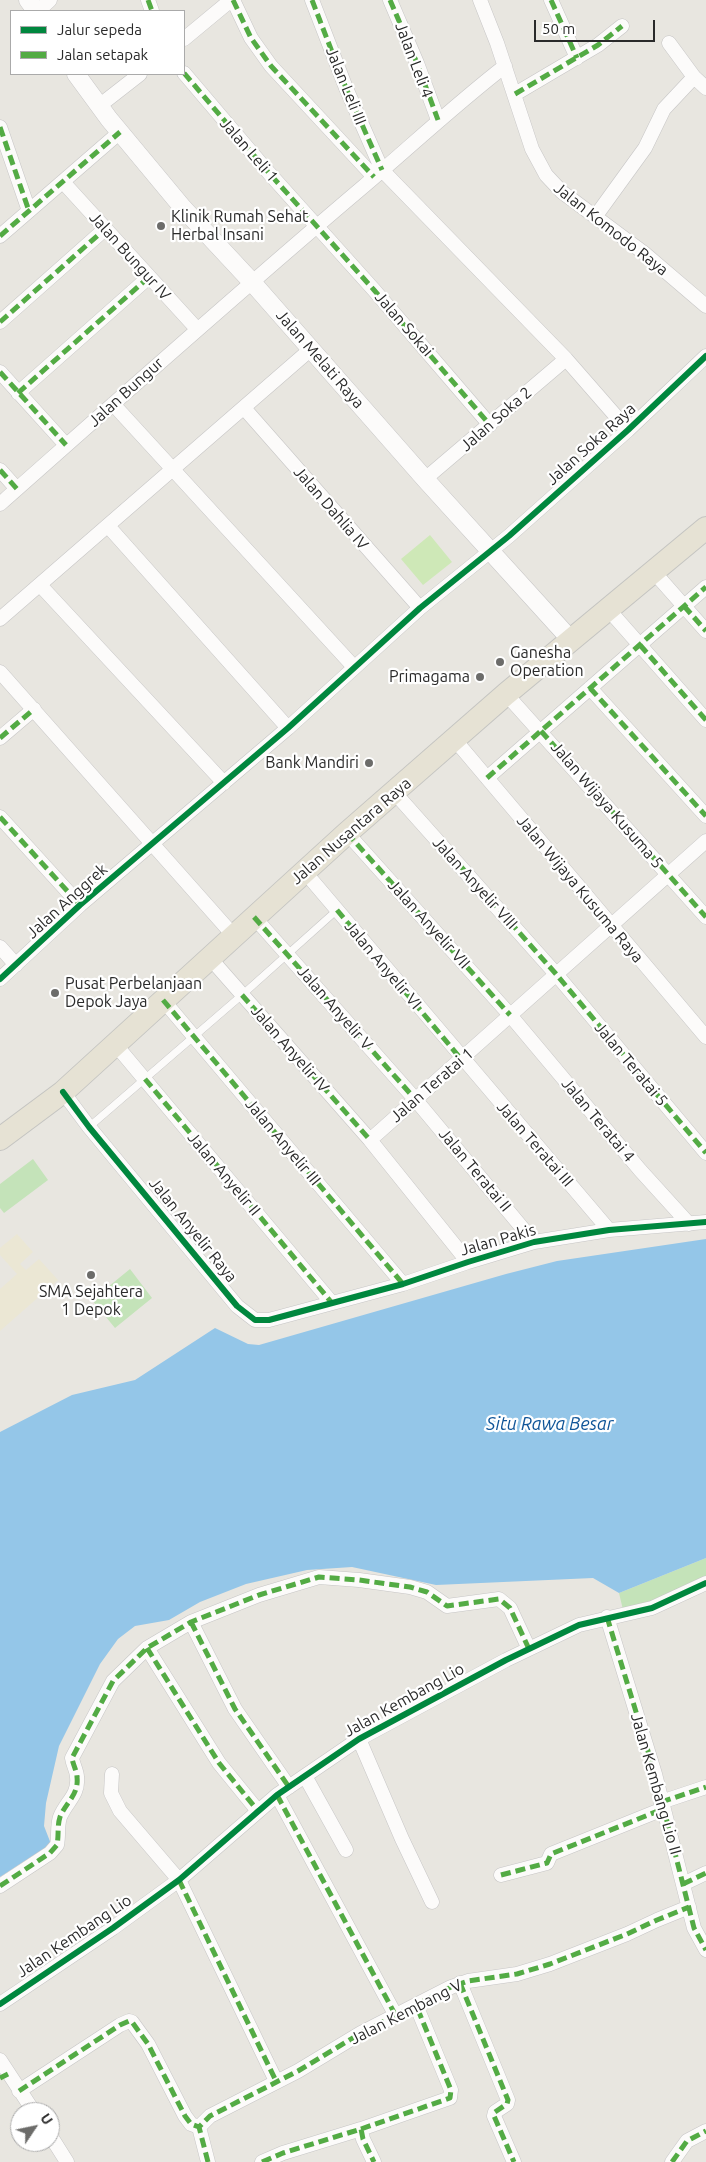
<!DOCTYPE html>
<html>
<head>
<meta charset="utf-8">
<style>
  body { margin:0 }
  #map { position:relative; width:706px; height:2162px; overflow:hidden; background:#e8e6e0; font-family:Ubuntu,sans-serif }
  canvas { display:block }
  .legend { position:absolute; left:10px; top:10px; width:175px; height:65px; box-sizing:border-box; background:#fff; border:1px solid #aaa; margin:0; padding:6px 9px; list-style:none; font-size:15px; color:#2a2a2a }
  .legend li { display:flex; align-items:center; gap:10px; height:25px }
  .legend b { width:25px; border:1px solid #aaa }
  .north { position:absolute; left:10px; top:2102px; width:50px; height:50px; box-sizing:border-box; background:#fff; border:1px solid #aaa; border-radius:50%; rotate:56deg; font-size:14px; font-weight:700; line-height:20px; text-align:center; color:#2a2a2a }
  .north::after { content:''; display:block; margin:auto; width:18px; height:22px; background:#6c6c6a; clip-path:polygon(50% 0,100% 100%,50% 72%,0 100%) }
  .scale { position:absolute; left:534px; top:20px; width:121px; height:22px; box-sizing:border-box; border:2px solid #2a2a2a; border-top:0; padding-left:6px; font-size:15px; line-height:18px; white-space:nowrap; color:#2a2a2a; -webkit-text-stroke:4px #fff; paint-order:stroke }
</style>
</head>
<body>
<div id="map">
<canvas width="706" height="2162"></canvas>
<ul class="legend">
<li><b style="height:6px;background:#00873e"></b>Jalur sepeda</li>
<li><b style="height:6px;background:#53ab44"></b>Jalan setapak</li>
</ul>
<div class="north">U</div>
<div class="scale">50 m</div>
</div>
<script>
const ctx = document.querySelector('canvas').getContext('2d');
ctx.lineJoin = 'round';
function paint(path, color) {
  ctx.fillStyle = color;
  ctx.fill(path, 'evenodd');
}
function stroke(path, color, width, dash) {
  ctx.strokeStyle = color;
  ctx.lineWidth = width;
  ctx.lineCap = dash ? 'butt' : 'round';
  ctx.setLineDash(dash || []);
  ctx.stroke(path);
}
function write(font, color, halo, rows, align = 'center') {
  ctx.font = font + ' Ubuntu,sans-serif';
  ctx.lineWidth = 4.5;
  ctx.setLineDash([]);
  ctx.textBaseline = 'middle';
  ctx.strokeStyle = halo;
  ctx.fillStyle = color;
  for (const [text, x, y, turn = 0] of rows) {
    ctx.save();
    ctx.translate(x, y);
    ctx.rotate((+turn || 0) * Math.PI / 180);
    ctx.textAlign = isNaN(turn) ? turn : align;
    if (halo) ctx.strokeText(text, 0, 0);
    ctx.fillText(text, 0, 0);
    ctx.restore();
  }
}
paint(new Path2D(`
  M 17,1234 L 33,1252 L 20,1264 L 26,1270 L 39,1259 L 58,1280 L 0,1331 L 0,1289 L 17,1274 L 0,1255 L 0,1248 Z`), '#ebe7d4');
paint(new Path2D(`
  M 33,1159 L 48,1180 L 4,1213 L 0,1208 L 0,1184 Z
  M 130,1269 L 152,1298 L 115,1328 L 92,1300 Z
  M 706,1558 L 706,1583 L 624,1614 L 619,1593 Z`), '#c4e3b9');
paint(new Path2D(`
  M 430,535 L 452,562 L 423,585 L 401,559 Z`), '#cee8b7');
paint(new Path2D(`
  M 706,1239 L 706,1558 L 619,1593 L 593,1578 L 436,1585 L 352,1567 L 307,1570 L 246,1584 L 200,1602 L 169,1620 L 135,1626 L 118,1639 L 100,1664 L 59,1746 L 46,1803 L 44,1826 L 51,1844 L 0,1877 L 0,1432 L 72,1395 L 135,1380 L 215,1328 L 248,1344 L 259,1345 L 506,1274 L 557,1261 Z`), '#94c6e8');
const service = new Path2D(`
  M 89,1127 L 242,995 L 337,910`);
const minor = new Path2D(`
  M 148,0 L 152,11
  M 233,0 L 251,38 L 271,66 L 374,177
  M 312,0 L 346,88 L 382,170 L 566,359 L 628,430
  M 390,0 L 417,63 L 438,120
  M 480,0 L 497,43 L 532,149 L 546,175 L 562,192 L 644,253 L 706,306
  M 551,0 L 577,58
  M 38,11 L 50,0
  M 184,39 L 231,0
  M 669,43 L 694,77
  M 184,73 L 269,173 L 374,290 L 490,425
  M 515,94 L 598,45 L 622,26
  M 99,106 L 140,74
  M 0,127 L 29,211
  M 63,182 L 197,329
  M 595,217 L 645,148 L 664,109 L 694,77 L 706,88
  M 0,236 L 120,132
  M 0,322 L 105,229
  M 0,372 L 66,445
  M 18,393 L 149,277
  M 113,404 L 354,667
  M 244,408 L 420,608
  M 0,470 L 17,489
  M 425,479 L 566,359
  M 0,504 C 121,397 241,290 364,186 C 411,146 456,104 505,66
  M 108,526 L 288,728
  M 653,571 L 706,631
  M 40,585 L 224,783
  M 608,609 L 706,720
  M 0,619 L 311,349
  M 0,672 L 234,936
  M 590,688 L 706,816
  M 506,694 L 706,917
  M 0,738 L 34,709
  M 455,740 L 706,1037
  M 487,778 L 706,587
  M 394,792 L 556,974 L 706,1153
  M 0,817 L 80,905
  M 347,833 L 510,1015 L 640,1170 L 689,1224
  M 304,871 L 609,1230
  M 254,917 L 415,1099 L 534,1242
  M 0,947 L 16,965
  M 210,958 L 370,1140 L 468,1262
  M 0,979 L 80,905 L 288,728 L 420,608 L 509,536 L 628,430 L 706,356
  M 163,1000 L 403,1284
  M 115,1044 L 332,1303
  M 63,1092 L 89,1127 L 237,1306 L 255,1320 L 269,1320 L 403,1284 L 468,1262 L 534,1242 L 609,1230 L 706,1222
  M 370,1140 L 706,841
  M 607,1617 L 655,1774 L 694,1928 L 706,1950
  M 191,1622 L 235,1709 L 289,1787
  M 147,1648 L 219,1763 L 258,1811
  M 359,1739 L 402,1839 L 432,1902
  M 112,1774 L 111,1793 L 120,1811 L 179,1880 L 276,2081
  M 305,1776 L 346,1850
  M 277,1795 L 396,2016
  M 661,1802 L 706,1787
  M 501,1875 L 547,1863 L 551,1854 L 663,1809
  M 683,1884 L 706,1873
  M 0,1886 L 50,1853 L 57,1845 C 59,1835 57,1826 60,1817 C 66,1802 79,1795 77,1777 C 77,1771 73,1765 72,1758 L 113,1681 L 147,1648 L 191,1622 L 259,1595 L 319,1577 L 359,1580 L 410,1587 L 427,1592 L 447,1606 L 499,1599 L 510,1608 L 529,1649
  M 460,1983 L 508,2100 L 507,2104 L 495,2112 L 494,2116 L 514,2162
  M 0,2004 L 113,1928 L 179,1880 L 277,1795 L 359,1739 L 506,1660 L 579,1625 L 652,1608 L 706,1583
  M 0,2060 L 34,2112
  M 19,2091 L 120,2025 L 129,2021 L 132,2022 L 148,2044 L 185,2116 L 191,2124 L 199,2127
  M 361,2129 L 450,2098 L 451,2090 L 416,2005
  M 50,2135 L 67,2162
  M 208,2162 L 199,2127 L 210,2116 L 298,2071 L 361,2033 L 451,1987 L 468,1981 L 517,1974 L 550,1964 L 627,1934 L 657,1920 L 689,1907
  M 262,2162 L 283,2153 L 361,2129 L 363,2139 L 374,2162
  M 672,2162 L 687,2141 L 706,2131`);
const tertiary = new Path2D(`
  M 28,0 L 36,11
  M 76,74 L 109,119 L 183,208 L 251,281 L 425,479 L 571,640`);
const trunk = new Path2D(`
  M 0,1139 L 63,1092 L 347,833 L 506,694 L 706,528`);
stroke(service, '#c6c5c5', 8);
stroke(minor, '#c6c5c5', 15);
stroke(tertiary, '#c6c5c5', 19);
stroke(trunk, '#c4c4c1', 24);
stroke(service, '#fcfbfa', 7);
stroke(minor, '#fcfbfa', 14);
stroke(tertiary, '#fcfbfa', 18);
stroke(trunk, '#e6e2d4', 22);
stroke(new Path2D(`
  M 148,0 L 152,11
  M 233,0 L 251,38 L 271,66 L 374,177
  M 312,0 L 346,88 L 382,170
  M 390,0 L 417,63 L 438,120
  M 551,0 L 577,58
  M 184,73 L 269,173 L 374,290 L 490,425
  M 515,94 L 598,45 L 622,26
  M 0,127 L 29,211
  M 0,236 L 120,132
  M 0,322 L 105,229
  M 0,372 L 66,445
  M 18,393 L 149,277
  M 0,470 L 17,489
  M 684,606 L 706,631
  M 640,645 L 706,720
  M 590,688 L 706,816
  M 541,731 L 706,917
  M 0,738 L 34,709
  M 487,778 L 706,587
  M 0,817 L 80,905
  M 347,833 L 510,1015
  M 440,843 L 556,974 L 706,1153
  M 337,910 L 461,1059
  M 254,917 L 415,1099
  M 242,995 L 370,1140
  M 163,1000 L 403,1284
  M 145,1079 L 332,1303
  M 607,1617 L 655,1774 L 694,1928 L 706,1950
  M 191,1622 L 235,1709 L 289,1787
  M 147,1648 L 219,1763 L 258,1811
  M 277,1795 L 396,2016
  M 661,1802 L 706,1787
  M 501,1875 L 547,1863 L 551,1854 L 663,1809
  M 179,1880 L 276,2081
  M 683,1884 L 706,1873
  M 0,1886 L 50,1853 L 57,1845 C 59,1835 57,1826 60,1817 C 66,1802 79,1795 77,1777 C 77,1771 73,1765 72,1758 L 113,1681 L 147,1648 L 191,1622 L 259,1595 L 319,1577 L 359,1580 L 410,1587 L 427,1592 L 447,1606 L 499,1599 L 510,1608 L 529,1649
  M 460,1983 L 508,2100 L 507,2104 L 495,2112 L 494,2116 L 514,2162
  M 0,2078 L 8,2074
  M 19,2091 L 120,2025 L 129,2021 L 132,2022 L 148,2044 L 185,2116 L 191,2124 L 199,2127
  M 361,2129 L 450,2098 L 451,2090 L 416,2005
  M 208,2162 L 199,2127 L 210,2116 L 298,2071 L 361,2033 L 451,1987 L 468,1981 L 517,1974 L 550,1964 L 627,1934 L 657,1920 L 689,1907
  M 262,2162 L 283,2153 L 361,2129 L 363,2139 L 374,2162
  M 672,2162 L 687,2141 L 706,2131`), '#53ab44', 5, [10, 5]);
stroke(new Path2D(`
  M 0,979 L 80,905 L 288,728 L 420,608 L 509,536 L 628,430 L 706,356
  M 63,1092 L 89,1127 L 237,1306 L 255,1320 L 269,1320 L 403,1284 L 468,1262 L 534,1242 L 609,1230 L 706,1222
  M 0,2004 L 113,1928 L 179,1880 L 277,1795 L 359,1739 L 506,1660 L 579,1625 L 652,1608 L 706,1583`), '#00873e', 6);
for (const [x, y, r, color] of [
  [161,226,5,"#6c6c6a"],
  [500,662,5,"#6c6c6a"],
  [480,677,5,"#6c6c6a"],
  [369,763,5,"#6c6c6a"],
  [55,993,5,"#6c6c6a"],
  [91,1275,5,"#6c6c6a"]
]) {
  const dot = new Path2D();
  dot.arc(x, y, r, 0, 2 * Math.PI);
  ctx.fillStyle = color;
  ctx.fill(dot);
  stroke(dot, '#fff', 2);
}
write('16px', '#2a2a2a', '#fff', [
  ["Jalan Leli 4",414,60,69],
  ["Jalan Leli III",346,86,68],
  ["Jalan Leli 1",249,150,49],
  ["Jalan Komodo Raya",611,229,38],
  ["Jalan Bungur IV",130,256,48],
  ["Jalan Sokai",404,324,49],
  ["Jalan Melati Raya",320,359,49],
  ["Jalan Bungur",126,392,-42],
  ["Jalan Soka 2",496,419,-41],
  ["Jalan Soka Raya",591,444,-42],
  ["Jalan Dahlia IV",331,508,49],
  ["Jalan Wijaya Kusuma 5",607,805,49],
  ["Jalan Nusantara Raya",351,831,-41],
  ["Jalan Anyelir VIII",475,883,48],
  ["Jalan Wijaya Kusuma Raya",580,889,50],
  ["Jalan Anggrek",67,901,-42],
  ["Jalan Anyelir VII",429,924,48],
  ["Jalan Anyelir VI",383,965,50],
  ["Jalan Anyelir V",335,1008,49],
  ["Jalan Anyelir IV",290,1049,49],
  ["Jalan Teratai 5",631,1064,50],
  ["Jalan Teratai 1",432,1085,-41],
  ["Jalan Teratai 4",598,1120,50],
  ["Jalan Anyelir III",283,1142,50],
  ["Jalan Teratai III",535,1144,49],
  ["Jalan Teratai II",475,1170,50],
  ["Jalan Anyelir II",224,1174,50],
  ["Jalan Anyelir Raya",193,1230,51],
  ["Jalan Pakis",498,1240,-16],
  ["Jalan Kembang Lio",404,1700,-29],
  ["Jalan Kembang Lio II",656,1784,74],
  ["Jalan Kembang Lio",74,1936,-34],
  ["Jalan Kembang V",406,2012,-27]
]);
write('16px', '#2a2a2a', '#fff', [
  ["Klinik Rumah Sehat",171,217],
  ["Herbal Insani",171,235],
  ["Ganesha",510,653],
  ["Operation",510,671],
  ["Primagama",470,677,"right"],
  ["Bank Mandiri",359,763,"right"],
  ["Pusat Perbelanjaan",65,984],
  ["Depok Jaya",65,1002],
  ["SMA Sejahtera",91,1292,"center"],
  ["1 Depok",91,1310,"center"]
], 'left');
write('italic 18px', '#105598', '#fff', [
  ["Situ Rawa Besar",550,1424]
]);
</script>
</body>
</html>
